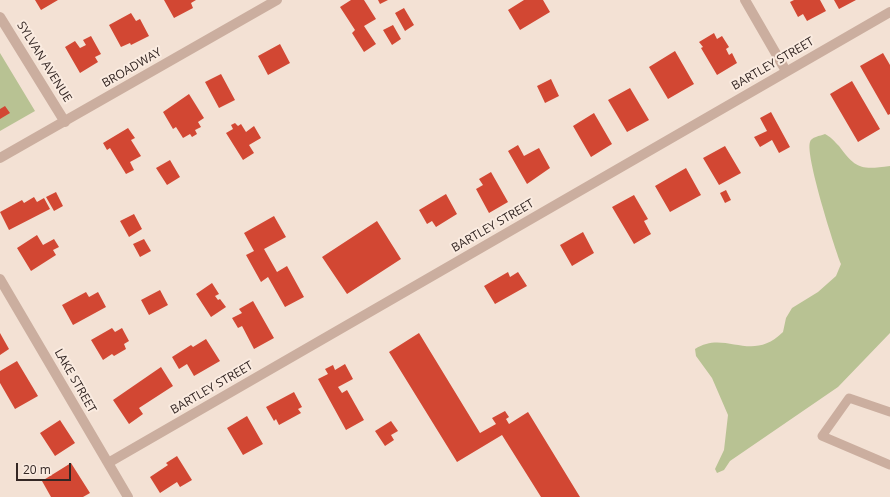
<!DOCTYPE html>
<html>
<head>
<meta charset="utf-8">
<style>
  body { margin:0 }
  #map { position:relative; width:890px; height:497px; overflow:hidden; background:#f3e1d4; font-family:"Open Sans",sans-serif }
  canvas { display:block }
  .scale { position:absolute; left:16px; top:463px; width:55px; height:18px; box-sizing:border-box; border:2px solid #342724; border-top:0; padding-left:5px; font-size:12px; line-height:14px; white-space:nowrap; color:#342724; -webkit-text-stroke:3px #faebe0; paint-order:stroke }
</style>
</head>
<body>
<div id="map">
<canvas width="890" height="497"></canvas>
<div class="scale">20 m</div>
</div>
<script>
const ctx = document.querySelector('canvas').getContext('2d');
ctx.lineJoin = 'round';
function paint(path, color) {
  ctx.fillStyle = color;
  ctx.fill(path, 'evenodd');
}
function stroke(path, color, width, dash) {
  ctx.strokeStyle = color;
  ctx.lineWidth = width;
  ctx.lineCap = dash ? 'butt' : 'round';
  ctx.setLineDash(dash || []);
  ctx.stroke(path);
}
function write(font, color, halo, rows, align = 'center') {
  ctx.font = font + ' "Open Sans",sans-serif';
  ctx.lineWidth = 4;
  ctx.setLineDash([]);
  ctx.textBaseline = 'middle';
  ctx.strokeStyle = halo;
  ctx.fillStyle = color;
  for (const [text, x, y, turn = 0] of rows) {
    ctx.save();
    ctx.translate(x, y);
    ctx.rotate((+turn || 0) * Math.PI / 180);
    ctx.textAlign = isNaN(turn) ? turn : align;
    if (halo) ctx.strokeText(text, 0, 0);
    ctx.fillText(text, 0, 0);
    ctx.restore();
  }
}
paint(new Path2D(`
  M 0,53 L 35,111 L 0,131 Z
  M 825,134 C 831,137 834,141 839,146 C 856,169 861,170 890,166 L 890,333 L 838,387 L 730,461 L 724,470 L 717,473 L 715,469 L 724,450 L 728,415 L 712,378 L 696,356 L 695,349 C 725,329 751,364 783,332 L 786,318 L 792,308 L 818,292 L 836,276 L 841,264 C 834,246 805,155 810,142 C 811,137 820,136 825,134 Z`), '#b8c293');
paint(new Path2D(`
  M 35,0 L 58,0 L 41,10 Z
  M 164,0 L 196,0 L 191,3 L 193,8 L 174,18 Z
  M 351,0 L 364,0 L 376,19 L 364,26 L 376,44 L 364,52 L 352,33 L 355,30 L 340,7 Z
  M 378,0 L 388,0 L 380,4 Z
  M 524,0 L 543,0 L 550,12 L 520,30 L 508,10 Z
  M 794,0 L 820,0 L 826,11 L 807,21 L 803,14 L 798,17 L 790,2 Z
  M 834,0 L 856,0 L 839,9 Z
  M 404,8 L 414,25 L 405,31 L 395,13 Z
  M 131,13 L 136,21 L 140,19 L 149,36 L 131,45 L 130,43 L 121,47 L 109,25 Z
  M 393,25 L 401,39 L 392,45 L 383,30 Z
  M 714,33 L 717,39 L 722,36 L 729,47 L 726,49 L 729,55 L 732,53 L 737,63 L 717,75 L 701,48 L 703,47 L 699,42 Z
  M 91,36 L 101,54 L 95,57 L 98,62 L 80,73 L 65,47 L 75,41 L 80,48 L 86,45 L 83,40 Z
  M 280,44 L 290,63 L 268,75 L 258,56 Z
  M 675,51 L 694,84 L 668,99 L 649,67 Z
  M 883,53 L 890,65 L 890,114 L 888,115 L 860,66 Z
  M 221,74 L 235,100 L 219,108 L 205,82 Z
  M 551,79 L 559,96 L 545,103 L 537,86 Z
  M 852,81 L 880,129 L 858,142 L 830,94 Z
  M 630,88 L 649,120 L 627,132 L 608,100 Z
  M 189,94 L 204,118 L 198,122 L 201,127 L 195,130 L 197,134 L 192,137 L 190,134 L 183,138 L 176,127 L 173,129 L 163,112 Z
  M 5,106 L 10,113 L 0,119 L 0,109 Z
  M 771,112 L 790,147 L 779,153 L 772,140 L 760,147 L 754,137 L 767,131 L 760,118 Z
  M 594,113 L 612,144 L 591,157 L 573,126 Z
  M 235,123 L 238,126 L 241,124 L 246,132 L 254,126 L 261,138 L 249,145 L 254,153 L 243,160 L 226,133 L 233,129 L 231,125 Z
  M 128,128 L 135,138 L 131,140 L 141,156 L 130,162 L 134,170 L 126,174 L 110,148 L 107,150 L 103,143 Z
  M 518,145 L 524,156 L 539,148 L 550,168 L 527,184 L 508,151 Z
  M 725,146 L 741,173 L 719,185 L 703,158 Z
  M 170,160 L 180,177 L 167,185 L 156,168 Z
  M 686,168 L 701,195 L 670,212 L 655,186 Z
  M 491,172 L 508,202 L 489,213 L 476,189 L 483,185 L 479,179 Z
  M 726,190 L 731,200 L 725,203 L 720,193 Z
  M 56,192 L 63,206 L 54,211 L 46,197 Z
  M 446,194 L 457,214 L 436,227 L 432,221 L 427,224 L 419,210 Z
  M 634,195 L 648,219 L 644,221 L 651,234 L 634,244 L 612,207 Z
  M 34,197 L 37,202 L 44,198 L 50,209 L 9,230 L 0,212 L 22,200 L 24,203 Z
  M 134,214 L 142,229 L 129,237 L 120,221 Z
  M 274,216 L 286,237 L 264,249 L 277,272 L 287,266 L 304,297 L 285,307 L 268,277 L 261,282 L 246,255 L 254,251 L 244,233 Z
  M 377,221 L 401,259 L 347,294 L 322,257 Z
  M 583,232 L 594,253 L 572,266 L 560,245 Z
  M 37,235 L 43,245 L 54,239 L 59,247 L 53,250 L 56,255 L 31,271 L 17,248 Z
  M 144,239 L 151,251 L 140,257 L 133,244 Z
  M 508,272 L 510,277 L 518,272 L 527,286 L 495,304 L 484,286 Z
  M 212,283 L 219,294 L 215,296 L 218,300 L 220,299 L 226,307 L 211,317 L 196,294 Z
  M 160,290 L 168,305 L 149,315 L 141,300 Z
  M 86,292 L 89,297 L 98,292 L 106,307 L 73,325 L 62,305 Z
  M 253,301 L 274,338 L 254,349 L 242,326 L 238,328 L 232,318 L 242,313 L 239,309 Z
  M 112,328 L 115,332 L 122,328 L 129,341 L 124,344 L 126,349 L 114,356 L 112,354 L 103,360 L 91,340 Z
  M 0,333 L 9,349 L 0,355 Z
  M 419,333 L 480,433 L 496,424 L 492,418 L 505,411 L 509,417 L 506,419 L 509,424 L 528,412 L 580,497 L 541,497 L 502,435 L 457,462 L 389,352 Z
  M 206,339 L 220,361 L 194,376 L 187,364 L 179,369 L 172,357 L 191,345 L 193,347 Z
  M 17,361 L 38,396 L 15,409 L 0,383 L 0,371 Z
  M 345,364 L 353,379 L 338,387 L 342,393 L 347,390 L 364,420 L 346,430 L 318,379 L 328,374 L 325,369 L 333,365 L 335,370 Z
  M 161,367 L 173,386 L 139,408 L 143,414 L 129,424 L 113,400 Z
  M 294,392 L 302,407 L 298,409 L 301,413 L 279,425 L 276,419 L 274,421 L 266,407 Z
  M 247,416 L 263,444 L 243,455 L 227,428 Z
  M 60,420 L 75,443 L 55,456 L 40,433 Z
  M 391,421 L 398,431 L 391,435 L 394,440 L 385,446 L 375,431 Z
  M 177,456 L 192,480 L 180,487 L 177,482 L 160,493 L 150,477 L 168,465 L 166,463 Z
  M 71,463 L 90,493 L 83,497 L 51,497 L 42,481 Z`), '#d24733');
stroke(new Path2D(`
  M 890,412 L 849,398 L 822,436 L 890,465`), '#cbae9f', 9);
stroke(new Path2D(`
  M 745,0 L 786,71
  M 0,17 L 65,122
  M 0,279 L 128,497
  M 108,463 L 890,12`), '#cbae9f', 10);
stroke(new Path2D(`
  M 0,158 L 277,0`), '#cbae9f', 10);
write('12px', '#342724', '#faebe0', [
  ["SYLVAN AVENUE",44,62,58],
  ["BARTLEY STREET",773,64,-30],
  ["BROADWAY",132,68,-30],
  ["BARTLEY STREET",493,226,-30],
  ["LAKE STREET",75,381,60],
  ["BARTLEY STREET",212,388,-30]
]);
</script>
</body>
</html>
